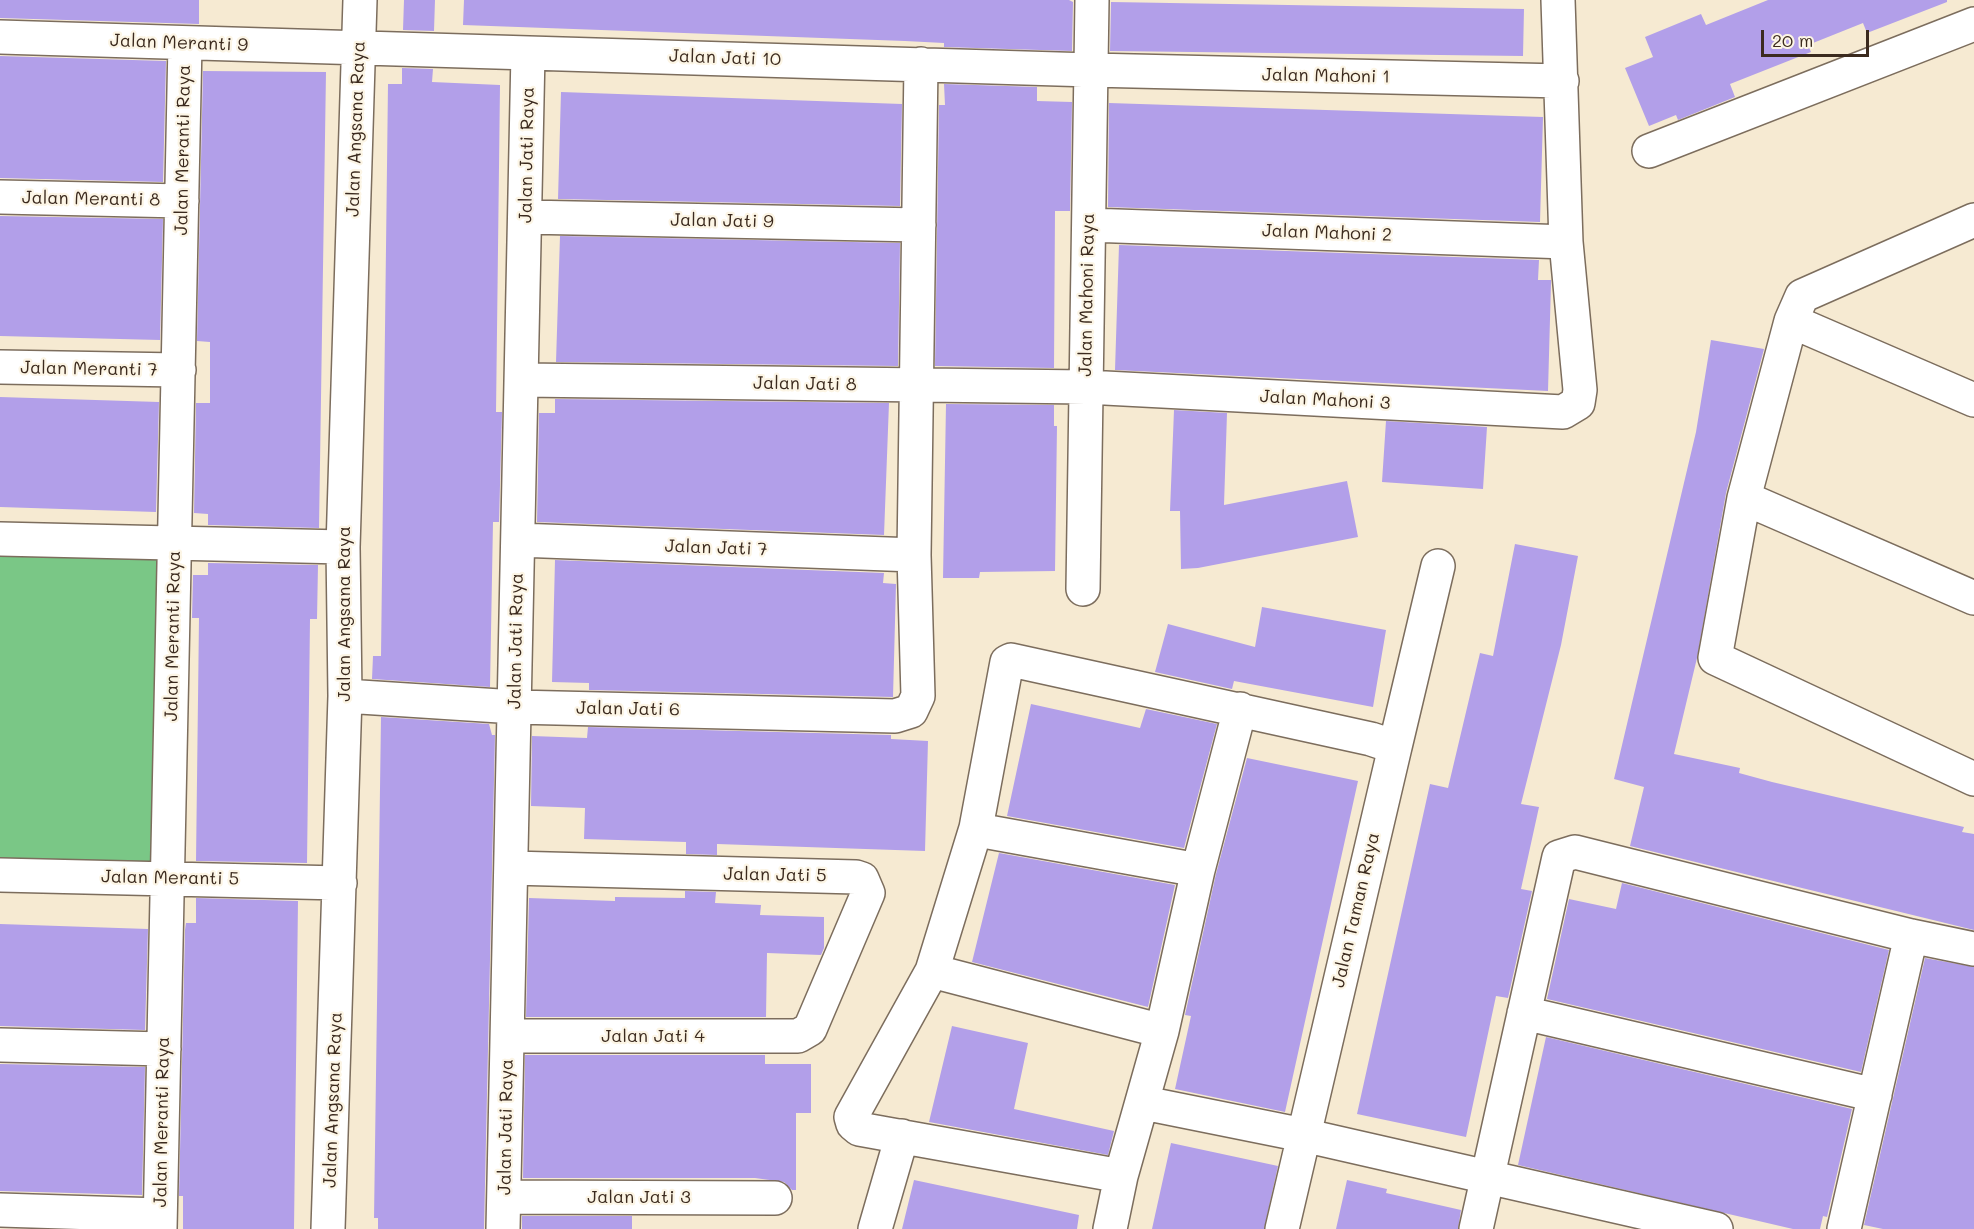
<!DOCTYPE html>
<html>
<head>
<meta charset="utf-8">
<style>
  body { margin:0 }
  #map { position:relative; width:1974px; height:1229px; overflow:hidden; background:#f6ead2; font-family:Mali,sans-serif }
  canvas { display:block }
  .scale { position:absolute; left:1761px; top:30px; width:108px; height:27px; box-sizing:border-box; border:3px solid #3b2a1e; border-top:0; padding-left:8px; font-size:18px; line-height:21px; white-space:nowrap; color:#3b2a1e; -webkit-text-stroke:4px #fcf5e5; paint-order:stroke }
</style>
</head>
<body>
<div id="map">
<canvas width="1974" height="1229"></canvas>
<div class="scale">20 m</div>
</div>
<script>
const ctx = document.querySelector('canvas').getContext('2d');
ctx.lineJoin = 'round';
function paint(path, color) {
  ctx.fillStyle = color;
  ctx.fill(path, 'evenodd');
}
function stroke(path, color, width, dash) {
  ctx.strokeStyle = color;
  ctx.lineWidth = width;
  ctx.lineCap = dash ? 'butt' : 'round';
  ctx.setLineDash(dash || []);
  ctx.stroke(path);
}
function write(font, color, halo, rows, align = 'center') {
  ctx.font = font + ' Mali,sans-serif';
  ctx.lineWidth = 4.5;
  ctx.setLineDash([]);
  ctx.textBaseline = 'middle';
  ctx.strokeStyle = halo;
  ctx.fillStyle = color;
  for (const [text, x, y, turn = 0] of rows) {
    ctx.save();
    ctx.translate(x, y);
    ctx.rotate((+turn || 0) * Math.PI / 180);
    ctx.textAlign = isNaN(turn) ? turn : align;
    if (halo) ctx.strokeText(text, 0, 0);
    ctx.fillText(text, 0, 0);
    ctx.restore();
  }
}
paint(new Path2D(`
  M 0,539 L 174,545 L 168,878 L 0,875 Z`), '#7ac786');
paint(new Path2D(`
  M 0,0 L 199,0 L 199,24 L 0,18 Z
  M 404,0 L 435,0 L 434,31 L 403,30 Z
  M 464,0 L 1069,0 L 1073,2 L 1072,51 L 944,47 L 944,43 L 905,41 L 463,25 Z
  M 1768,0 L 1947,0 L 1947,2 L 1867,33 L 1863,23 L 1808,45 L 1811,52 L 1730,84 L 1735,97 L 1678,120 L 1676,115 L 1649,126 L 1625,68 L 1653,57 L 1645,37 L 1701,14 L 1706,25 Z
  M 1111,2 L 1524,9 L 1523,56 L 1110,51 Z
  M 0,56 L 166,61 L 163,182 L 0,178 Z
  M 402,68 L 433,69 L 432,82 L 500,85 L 496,412 L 502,412 L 499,522 L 493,522 L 490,687 L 372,679 L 373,656 L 381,656 L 388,84 L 402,84 Z
  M 203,71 L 326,72 L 319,528 L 208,525 L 208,514 L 194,513 L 196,403 L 210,403 L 210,342 L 197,341 Z
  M 944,84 L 1037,87 L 1037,101 L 1072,102 L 1070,211 L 1055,211 L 1054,368 L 935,366 L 939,105 L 945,105 Z
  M 561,92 L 902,104 L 900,206 L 558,199 Z
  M 1109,103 L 1543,117 L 1540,222 L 1108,207 Z
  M 0,216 L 163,219 L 160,340 L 0,336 Z
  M 560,236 L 900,243 L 898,366 L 556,362 Z
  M 1119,245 L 1539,260 L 1538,280 L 1551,280 L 1551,283 L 1548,391 L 1115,370 Z
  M 1711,340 L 1764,349 L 1726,493 L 1697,658 L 1674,754 L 1740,768 L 1739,773 L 1772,782 L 1964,827 L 1962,832 L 1974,834 L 1974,930 L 1630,846 L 1644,787 L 1614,779 L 1696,432 Z
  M 0,397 L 159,402 L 156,512 L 0,507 Z
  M 555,399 L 889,403 L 884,535 L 537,522 L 539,413 L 555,413 Z
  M 946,404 L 1054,405 L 1054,426 L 1057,426 L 1055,571 L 980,572 L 979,578 L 943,578 Z
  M 1174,410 L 1227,413 L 1224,505 L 1347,481 L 1358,537 L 1198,568 L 1181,569 L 1180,511 L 1170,511 Z
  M 1386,421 L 1487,427 L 1483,489 L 1382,482 Z
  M 1515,544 L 1578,556 L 1561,645 L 1521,804 L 1539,807 L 1521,889 L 1532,891 L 1508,998 L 1496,996 L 1466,1137 L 1357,1114 L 1430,784 L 1448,788 L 1480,653 L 1493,656 Z
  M 555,560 L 884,573 L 883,583 L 896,584 L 893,697 L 589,690 L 589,683 L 552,682 Z
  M 208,563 L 318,565 L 317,619 L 310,619 L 307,863 L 196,861 L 199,618 L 192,618 L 193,575 L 208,575 Z
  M 1262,607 L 1386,630 L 1373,707 L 1234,681 L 1232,689 L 1155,672 L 1168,624 L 1255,647 Z
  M 1031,704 L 1140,728 L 1146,709 L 1217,724 L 1184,848 L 1007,816 Z
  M 381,717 L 489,724 L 492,735 L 495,735 L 484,1229 L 378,1229 L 378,1218 L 374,1218 Z
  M 588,727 L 891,735 L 891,739 L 928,741 L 925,851 L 717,844 L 717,855 L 686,854 L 686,842 L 584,839 L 585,808 L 531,806 L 532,736 L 587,738 Z
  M 1247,758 L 1358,781 L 1285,1112 L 1175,1089 L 1191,1016 L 1185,1015 L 1216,874 Z
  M 999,853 L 1175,885 L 1148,1007 L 972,962 Z
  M 1622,883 L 1889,950 L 1861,1072 L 1547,999 L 1569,899 L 1616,909 Z
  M 685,891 L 716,892 L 715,903 L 761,905 L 760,915 L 824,917 L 824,948 L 821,955 L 767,953 L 766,1017 L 526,1017 L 529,898 L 615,901 L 615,897 L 685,898 Z
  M 196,898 L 298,901 L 294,1229 L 183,1229 L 183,1196 L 179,1196 L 185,930 L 186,923 L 196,923 Z
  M 0,924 L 148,929 L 145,1030 L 0,1026 Z
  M 1925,958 L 1974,967 L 1974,1229 L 1883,1229 L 1864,1225 Z
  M 952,1026 L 1028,1043 L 1014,1109 L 1114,1131 L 1108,1155 L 929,1122 Z
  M 1546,1037 L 1852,1109 L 1827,1217 L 1823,1216 L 1820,1229 L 1793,1229 L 1518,1165 Z
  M 525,1055 L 765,1055 L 765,1064 L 811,1064 L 811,1113 L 796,1113 L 796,1190 L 792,1190 L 784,1182 L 755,1178 L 523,1178 Z
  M 0,1064 L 145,1067 L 142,1195 L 0,1191 Z
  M 1171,1143 L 1278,1166 L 1264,1229 L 1152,1229 Z
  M 914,1180 L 1079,1215 L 1077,1229 L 902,1229 Z
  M 1347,1180 L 1387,1189 L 1386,1193 L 1461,1210 L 1458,1229 L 1336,1229 Z
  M 522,1216 L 632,1216 L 632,1229 L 522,1229 Z`), '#b29fe9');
const minor = new Path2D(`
  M 0,37 L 1091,70 L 1562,81
  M 1649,151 L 1974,24
  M 0,197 L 182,201
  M 525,217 L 919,225
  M 1974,220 L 1802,296 L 1791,321 L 1974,400
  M 1089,225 L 1566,242
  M 1791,321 L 1744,498 L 1715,658 L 1974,779
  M 0,367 L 179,370
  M 523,380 L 1086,387 L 1563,412 L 1578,403 L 1580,390 L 1566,242 L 1558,0
  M 1744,498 L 1974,598
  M 0,539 L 343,547
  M 518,540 L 914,555
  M 1083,589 L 1092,0
  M 345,696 L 515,707 L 895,716 L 911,711 L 918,696 L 914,555 L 921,64
  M 1395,747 L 1438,566
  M 976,828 L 983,831 L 1198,870
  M 0,875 L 340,883
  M 932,971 L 1162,1031
  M 1524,1013 L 1875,1095
  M 508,1036 L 798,1036 L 810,1029 L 868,893 L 862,879 L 856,877 L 511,868
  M 0,1045 L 164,1049
  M 1144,1103 L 1303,1135 L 1716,1229
  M 1121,1176 L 859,1129 L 853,1124 L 851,1117 L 932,971 L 976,828 L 1007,662 L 1011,660 L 1371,739 L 1395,747 L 1282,1229
  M 504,1197 L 775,1198
  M 0,1210 L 160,1215
  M 160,1229 L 185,43
  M 328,1229 L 345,696 L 343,547 L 360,0
  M 503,1229 L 528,53
  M 875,1229 L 902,1136
  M 1110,1229 L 1121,1176 L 1162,1031 L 1198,870 L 1240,709
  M 1476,1229 L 1559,857 L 1575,852 L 1911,936 L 1974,949
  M 1844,1229 L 1911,936`);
stroke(minor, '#7c6d5d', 36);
stroke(minor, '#fff', 33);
write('18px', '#3b2a1e', '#fcf5e5', [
  ["Jalan Meranti 9",179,43,2],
  ["Jalan Jati 10",725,58,2],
  ["Jalan Mahoni 1",1326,76,1],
  ["Jalan Angsana Raya",356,129,-88],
  ["Jalan Meranti Raya",183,150,-89],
  ["Jalan Jati Raya",527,155,-89],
  ["Jalan Meranti 8",91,199,1],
  ["Jalan Jati 9",722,221,1],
  ["Jalan Mahoni 2",1327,233,2],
  ["Jalan Mahoni Raya",1087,295,-89],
  ["Jalan Meranti 7",89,369,1],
  ["Jalan Jati 8",805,384,1],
  ["Jalan Mahoni 3",1325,400,3],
  ["Jalan Jati 7",716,548,2],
  ["Jalan Angsana Raya",344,614,-90],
  ["Jalan Meranti Raya",173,636,-89],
  ["Jalan Jati Raya",516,641,-89],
  ["Jalan Jati 6",628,709,1],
  ["Jalan Jati 5",775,875,1],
  ["Jalan Meranti 5",170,878,1],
  ["Jalan Taman Raya",1356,910,-77],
  ["Jalan Jati 4",653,1036],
  ["Jalan Angsana Raya",333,1100,-88],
  ["Jalan Meranti Raya",162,1122,-89],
  ["Jalan Jati Raya",506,1127,-89],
  ["Jalan Jati 3",639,1197]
]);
</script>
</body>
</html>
